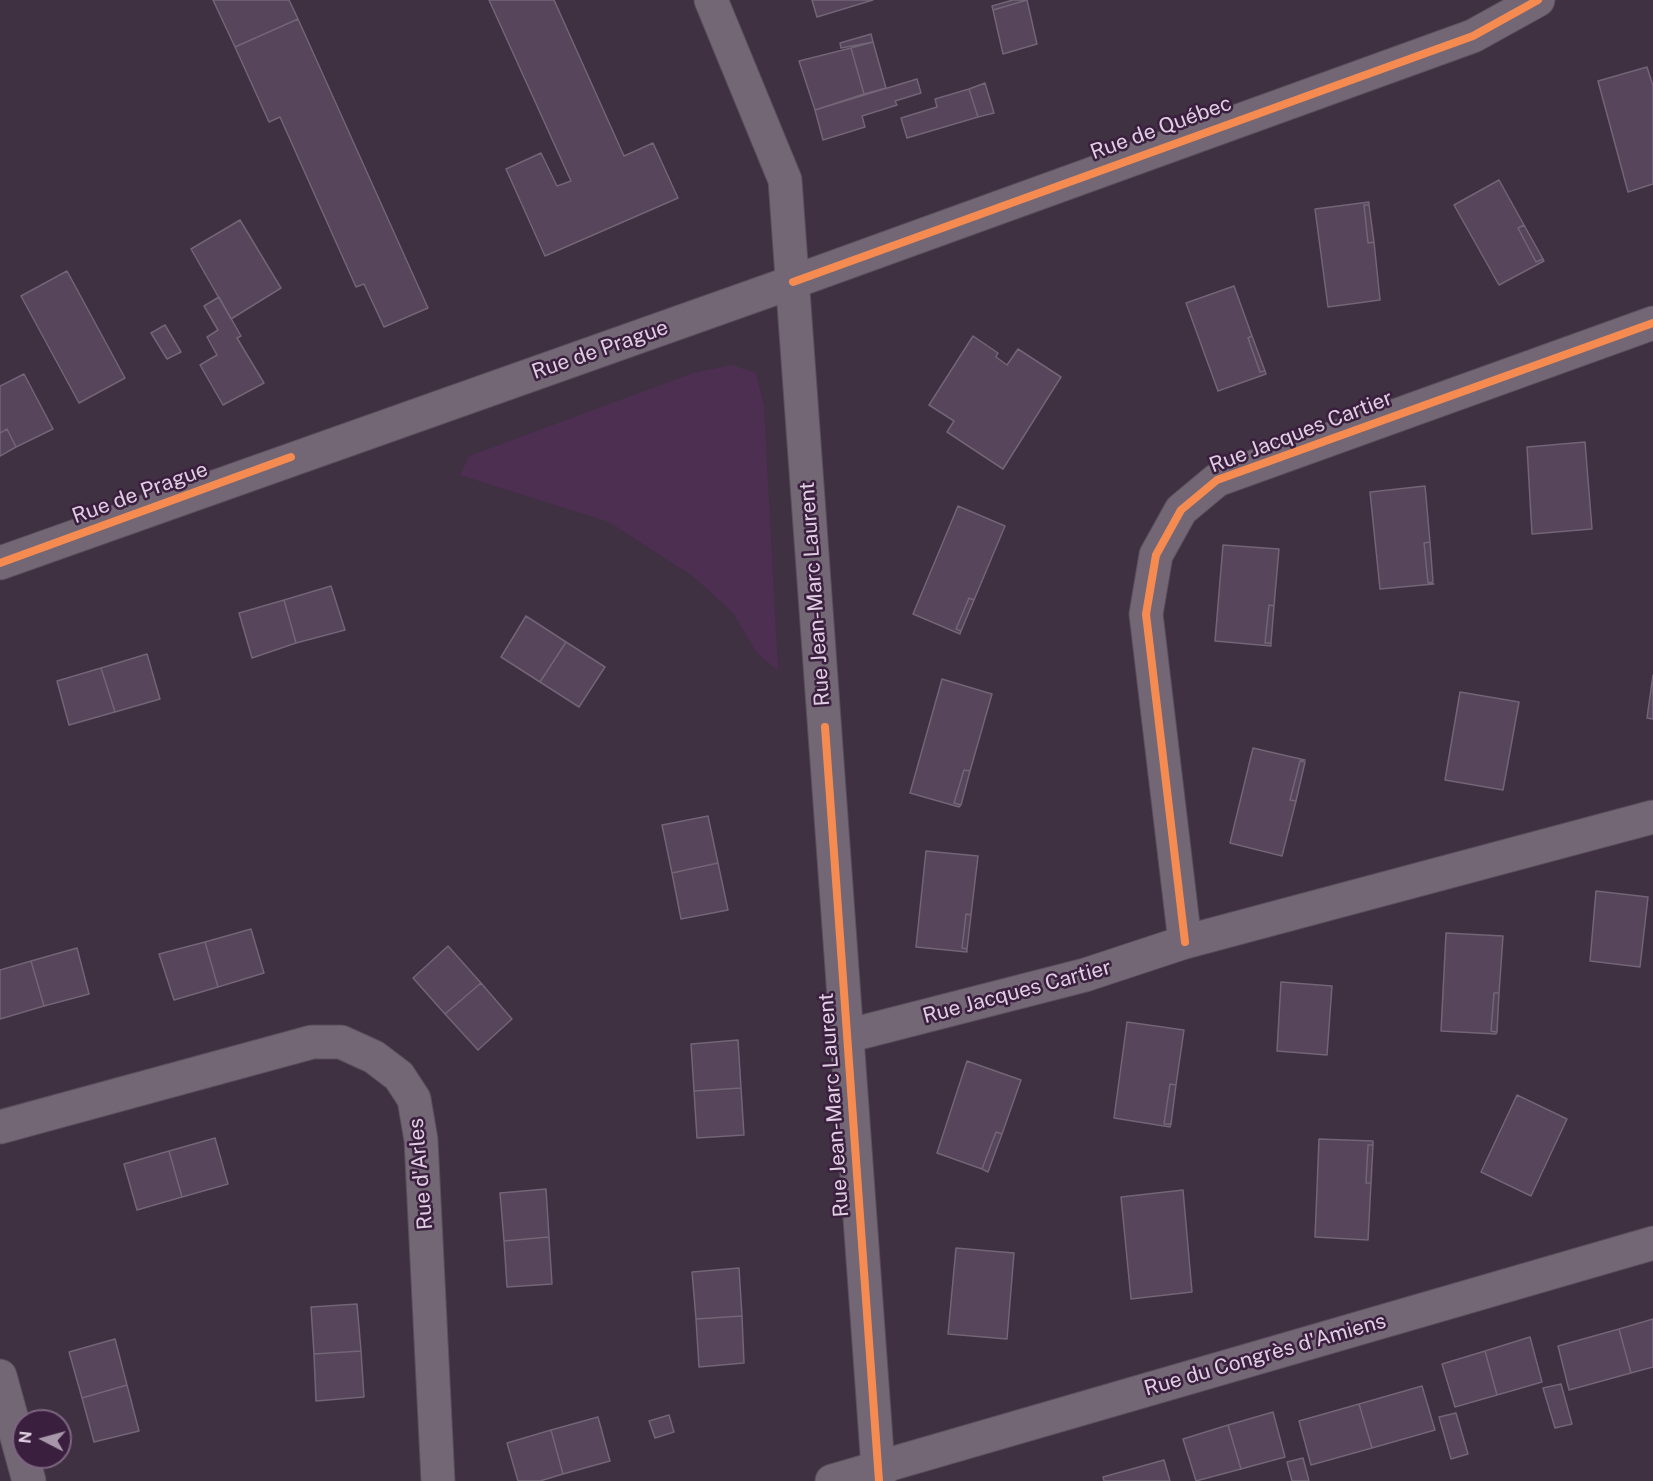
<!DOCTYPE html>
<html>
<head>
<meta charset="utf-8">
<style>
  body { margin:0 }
  #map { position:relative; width:1653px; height:1481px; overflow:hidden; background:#3f3042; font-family:"Public Sans",sans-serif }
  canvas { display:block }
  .north { position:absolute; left:12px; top:1409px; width:60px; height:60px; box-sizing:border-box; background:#3a1f3e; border:2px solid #7c6580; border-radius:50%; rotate:276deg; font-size:16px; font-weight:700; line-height:24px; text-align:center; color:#e0cfe3 }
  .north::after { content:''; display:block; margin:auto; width:21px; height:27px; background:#a897ab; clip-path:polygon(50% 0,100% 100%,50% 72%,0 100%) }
</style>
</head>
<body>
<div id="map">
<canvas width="1653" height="1481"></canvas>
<div class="north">N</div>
</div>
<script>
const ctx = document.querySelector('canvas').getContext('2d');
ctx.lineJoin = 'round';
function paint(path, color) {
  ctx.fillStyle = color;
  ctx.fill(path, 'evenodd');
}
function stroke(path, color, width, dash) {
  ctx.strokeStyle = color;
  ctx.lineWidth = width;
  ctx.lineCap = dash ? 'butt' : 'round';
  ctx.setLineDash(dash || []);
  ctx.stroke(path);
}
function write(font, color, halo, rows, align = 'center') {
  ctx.font = font + ' "Public Sans",sans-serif';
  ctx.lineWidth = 5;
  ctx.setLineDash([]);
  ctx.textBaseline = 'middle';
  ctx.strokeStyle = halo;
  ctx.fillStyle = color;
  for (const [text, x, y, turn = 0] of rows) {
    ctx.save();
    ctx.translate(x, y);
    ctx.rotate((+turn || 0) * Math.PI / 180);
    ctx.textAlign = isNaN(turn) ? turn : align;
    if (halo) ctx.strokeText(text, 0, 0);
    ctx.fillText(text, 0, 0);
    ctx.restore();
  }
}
paint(new Path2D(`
  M 732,365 L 756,373 L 764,406 L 778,671 L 757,653 L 733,613 L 694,577 L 609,522 L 460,475 L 469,456 L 693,373 Z`), '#4d2f52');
const building = new Path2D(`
  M 213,0 L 289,0 L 298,19 L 235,47 Z
  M 489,0 L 554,0 L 624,156 L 653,143 L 678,198 L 545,256 L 506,169 L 541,153 L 557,186 L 571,181 Z
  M 812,0 L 873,0 L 817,17 Z
  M 1013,0 L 1027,0 L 993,10 L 992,6 Z
  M 1027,0 L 1037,44 L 1003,54 L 993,10 Z
  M 298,19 L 428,308 L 384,327 L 364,284 L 356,287 L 280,117 L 269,122 L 235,47 Z
  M 871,34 L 873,42 L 841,48 L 840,43 Z
  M 873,42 L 886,88 L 864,94 L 851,48 Z
  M 851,48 L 864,94 L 815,110 L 799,61 Z
  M 1647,67 L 1653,86 L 1653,184 L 1628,192 L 1598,81 Z
  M 917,79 L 921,93 L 895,101 L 897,105 L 862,116 L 865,127 L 823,140 L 815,110 Z
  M 985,83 L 994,113 L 978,117 L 969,89 Z
  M 969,89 L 978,117 L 907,138 L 901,118 L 937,107 L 935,99 Z
  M 1499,180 L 1524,225 L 1518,228 L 1536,262 L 1543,259 L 1544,261 L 1499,285 L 1454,205 Z
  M 1369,202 L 1369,205 L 1364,205 L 1368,243 L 1374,242 L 1380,300 L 1328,307 L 1315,209 Z
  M 1364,205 L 1369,205 L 1374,242 L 1368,243 Z
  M 240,220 L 281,288 L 231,319 L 191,249 Z
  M 1524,225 L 1543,259 L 1536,262 L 1518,228 Z
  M 67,271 L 125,378 L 79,403 L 21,296 Z
  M 1234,286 L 1252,336 L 1248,338 L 1260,372 L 1265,371 L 1266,374 L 1218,391 L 1186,303 Z
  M 219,297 L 241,336 L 237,338 L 264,383 L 223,405 L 200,365 L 217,355 L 207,337 L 218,330 L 204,306 Z
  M 165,325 L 181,352 L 167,359 L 151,333 Z
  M 973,336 L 998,353 L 996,357 L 1007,365 L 1018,349 L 1061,377 L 1003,469 L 947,432 L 954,421 L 929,405 Z
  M 1252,336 L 1265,371 L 1260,372 L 1248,338 Z
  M 24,374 L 53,429 L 16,447 L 7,429 L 0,433 L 0,386 Z
  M 7,429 L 16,447 L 0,456 L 0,433 Z
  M 1585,442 L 1592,529 L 1532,534 L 1527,447 Z
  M 1425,486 L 1430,542 L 1424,543 L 1428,583 L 1434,584 L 1380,589 L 1370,492 Z
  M 958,506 L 1005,526 L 974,600 L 969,598 L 956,629 L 961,631 L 960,634 L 913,614 Z
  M 1430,542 L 1433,582 L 1428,583 L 1424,543 Z
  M 1223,545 L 1279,549 L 1274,606 L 1269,605 L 1265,643 L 1271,643 L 1271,646 L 1215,641 Z
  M 331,586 L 345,630 L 296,643 L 284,600 Z
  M 969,598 L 974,600 L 961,631 L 956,629 Z
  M 284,600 L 296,643 L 252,658 L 239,613 Z
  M 1269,605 L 1274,606 L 1271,643 L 1265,643 Z
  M 526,616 L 566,642 L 540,682 L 501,657 Z
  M 566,642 L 605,667 L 579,707 L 540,682 Z
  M 147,654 L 160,699 L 115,712 L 101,668 Z
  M 101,668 L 115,712 L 69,725 L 57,681 Z
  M 1653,675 L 1653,719 L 1647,718 Z
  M 942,679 L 992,694 L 970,771 L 964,770 L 954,803 L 961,805 L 959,807 L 910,793 Z
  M 1460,692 L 1519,702 L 1503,790 L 1445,780 Z
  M 1253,748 L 1305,760 L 1300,761 L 1290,800 L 1296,801 L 1282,856 L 1230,843 Z
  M 1300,761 L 1305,762 L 1296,801 L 1290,800 Z
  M 964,770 L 970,771 L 961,805 L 954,803 Z
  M 708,816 L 718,863 L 672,873 L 662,825 Z
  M 926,851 L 978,856 L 971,915 L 966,914 L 962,948 L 967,949 L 967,952 L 916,947 Z
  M 718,863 L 728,910 L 681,919 L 672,873 Z
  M 1596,891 L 1648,897 L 1640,967 L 1590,961 Z
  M 966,914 L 971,915 L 967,949 L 962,948 Z
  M 251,929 L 264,973 L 218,987 L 205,942 Z
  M 1446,933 L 1503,936 L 1499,993 L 1494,993 L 1491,1031 L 1497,1032 L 1496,1034 L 1441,1031 Z
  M 205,942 L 218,987 L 174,1000 L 159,954 Z
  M 448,946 L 481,983 L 445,1014 L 413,978 Z
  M 77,948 L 89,994 L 44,1006 L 31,961 Z
  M 31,961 L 44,1006 L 0,1019 L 0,970 Z
  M 1281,982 L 1332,986 L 1327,1055 L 1277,1051 Z
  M 481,983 L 512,1019 L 478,1050 L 445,1014 Z
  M 1494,993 L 1499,993 L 1497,1032 L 1491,1031 Z
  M 1127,1022 L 1184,1030 L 1176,1085 L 1170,1084 L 1164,1124 L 1171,1124 L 1170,1127 L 1114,1118 Z
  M 738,1040 L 741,1088 L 694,1091 L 691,1044 Z
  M 967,1061 L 1021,1080 L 1002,1134 L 996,1132 L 982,1169 L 937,1153 Z
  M 1170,1084 L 1176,1085 L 1171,1124 L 1164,1124 Z
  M 741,1088 L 744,1135 L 697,1138 L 694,1091 Z
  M 1517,1095 L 1567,1119 L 1531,1196 L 1481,1172 Z
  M 996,1132 L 1002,1134 L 988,1172 L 982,1169 Z
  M 215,1138 L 228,1184 L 182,1197 L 169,1151 Z
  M 1319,1139 L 1373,1141 L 1373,1145 L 1368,1145 L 1366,1183 L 1371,1183 L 1368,1240 L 1315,1237 Z
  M 1368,1145 L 1373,1145 L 1371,1183 L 1366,1183 Z
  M 169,1151 L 182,1197 L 137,1210 L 124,1164 Z
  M 546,1189 L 549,1237 L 504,1241 L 500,1193 Z
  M 1183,1190 L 1192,1292 L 1131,1299 L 1121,1197 Z
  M 549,1237 L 552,1284 L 507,1287 L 504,1241 Z
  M 956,1248 L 1014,1253 L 1007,1339 L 948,1334 Z
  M 739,1268 L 742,1316 L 696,1319 L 692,1272 Z
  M 357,1304 L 361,1351 L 314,1354 L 311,1307 Z
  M 742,1316 L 744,1363 L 699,1367 L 696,1319 Z
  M 1653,1319 L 1653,1367 L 1631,1373 L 1619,1329 Z
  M 1619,1329 L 1631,1373 L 1569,1390 L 1558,1346 Z
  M 1530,1337 L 1542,1382 L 1497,1395 L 1485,1351 Z
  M 115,1339 L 127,1385 L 82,1398 L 69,1352 Z
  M 361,1351 L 364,1397 L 316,1401 L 314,1354 Z
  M 1485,1351 L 1497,1395 L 1455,1407 L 1442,1364 Z
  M 1561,1384 L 1572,1424 L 1555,1428 L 1543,1388 Z
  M 127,1385 L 139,1431 L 94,1442 L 82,1398 Z
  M 1422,1386 L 1435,1430 L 1372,1448 L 1359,1404 Z
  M 1359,1404 L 1372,1448 L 1311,1465 L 1299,1421 Z
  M 1273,1412 L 1285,1457 L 1241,1469 L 1228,1425 Z
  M 1456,1413 L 1468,1454 L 1451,1459 L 1439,1417 Z
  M 669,1415 L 674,1432 L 655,1438 L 649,1421 Z
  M 598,1417 L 610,1461 L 563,1474 L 551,1430 Z
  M 1228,1425 L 1241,1469 L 1196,1481 L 1183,1439 Z
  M 551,1430 L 563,1474 L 540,1481 L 518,1481 L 507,1443 Z
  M 1303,1458 L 1309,1481 L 1292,1481 L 1287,1462 Z
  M 1164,1460 L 1170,1481 L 1104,1481 L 1103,1477 Z`);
paint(building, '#57455b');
stroke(building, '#726575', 1.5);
const minor = new Path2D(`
  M 1185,942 L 1146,614 L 1156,555 L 1181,510 L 1217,480 L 1653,323
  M 847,1036 L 1085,975 L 1185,942 L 1653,817
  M 0,1127 L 312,1042 L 341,1042 L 374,1057 L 399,1076 L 414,1099 L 421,1140 L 438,1481
  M 0,1376 L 29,1481
  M 832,1481 L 1653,1243`);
const tertiary = new Path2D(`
  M 711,0 L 785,180 L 879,1481
  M 0,563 L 793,282 L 1473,36 L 1538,0`);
stroke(minor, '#5a4d5c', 35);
stroke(tertiary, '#5a4d5c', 35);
stroke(minor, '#736775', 33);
stroke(tertiary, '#736775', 33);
stroke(new Path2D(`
  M 793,282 L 1473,36 L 1538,0
  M 0,563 L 291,457
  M 825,727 L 879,1481
  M 1185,942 L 1146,614 L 1156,555 L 1181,510 L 1217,480 L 1653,323`), '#f68b52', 8);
write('21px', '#e0cfe3', '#3a1f3e', [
  ["Rue de Québec",1161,128,-20],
  ["Rue de Prague",600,350,-19],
  ["Rue Jacques Cartier",1301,432,-21],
  ["Rue de Prague",140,493,-20],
  ["Rue Jean-Marc Laurent",815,594,-94],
  ["Rue Jacques Cartier",1017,992,-15],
  ["Rue Jean-Marc Laurent",834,1105,-94],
  ["Rue d'Arles",421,1174,-95],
  ["Rue du Congrès d'Amiens",1265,1355,-16]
]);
</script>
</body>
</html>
